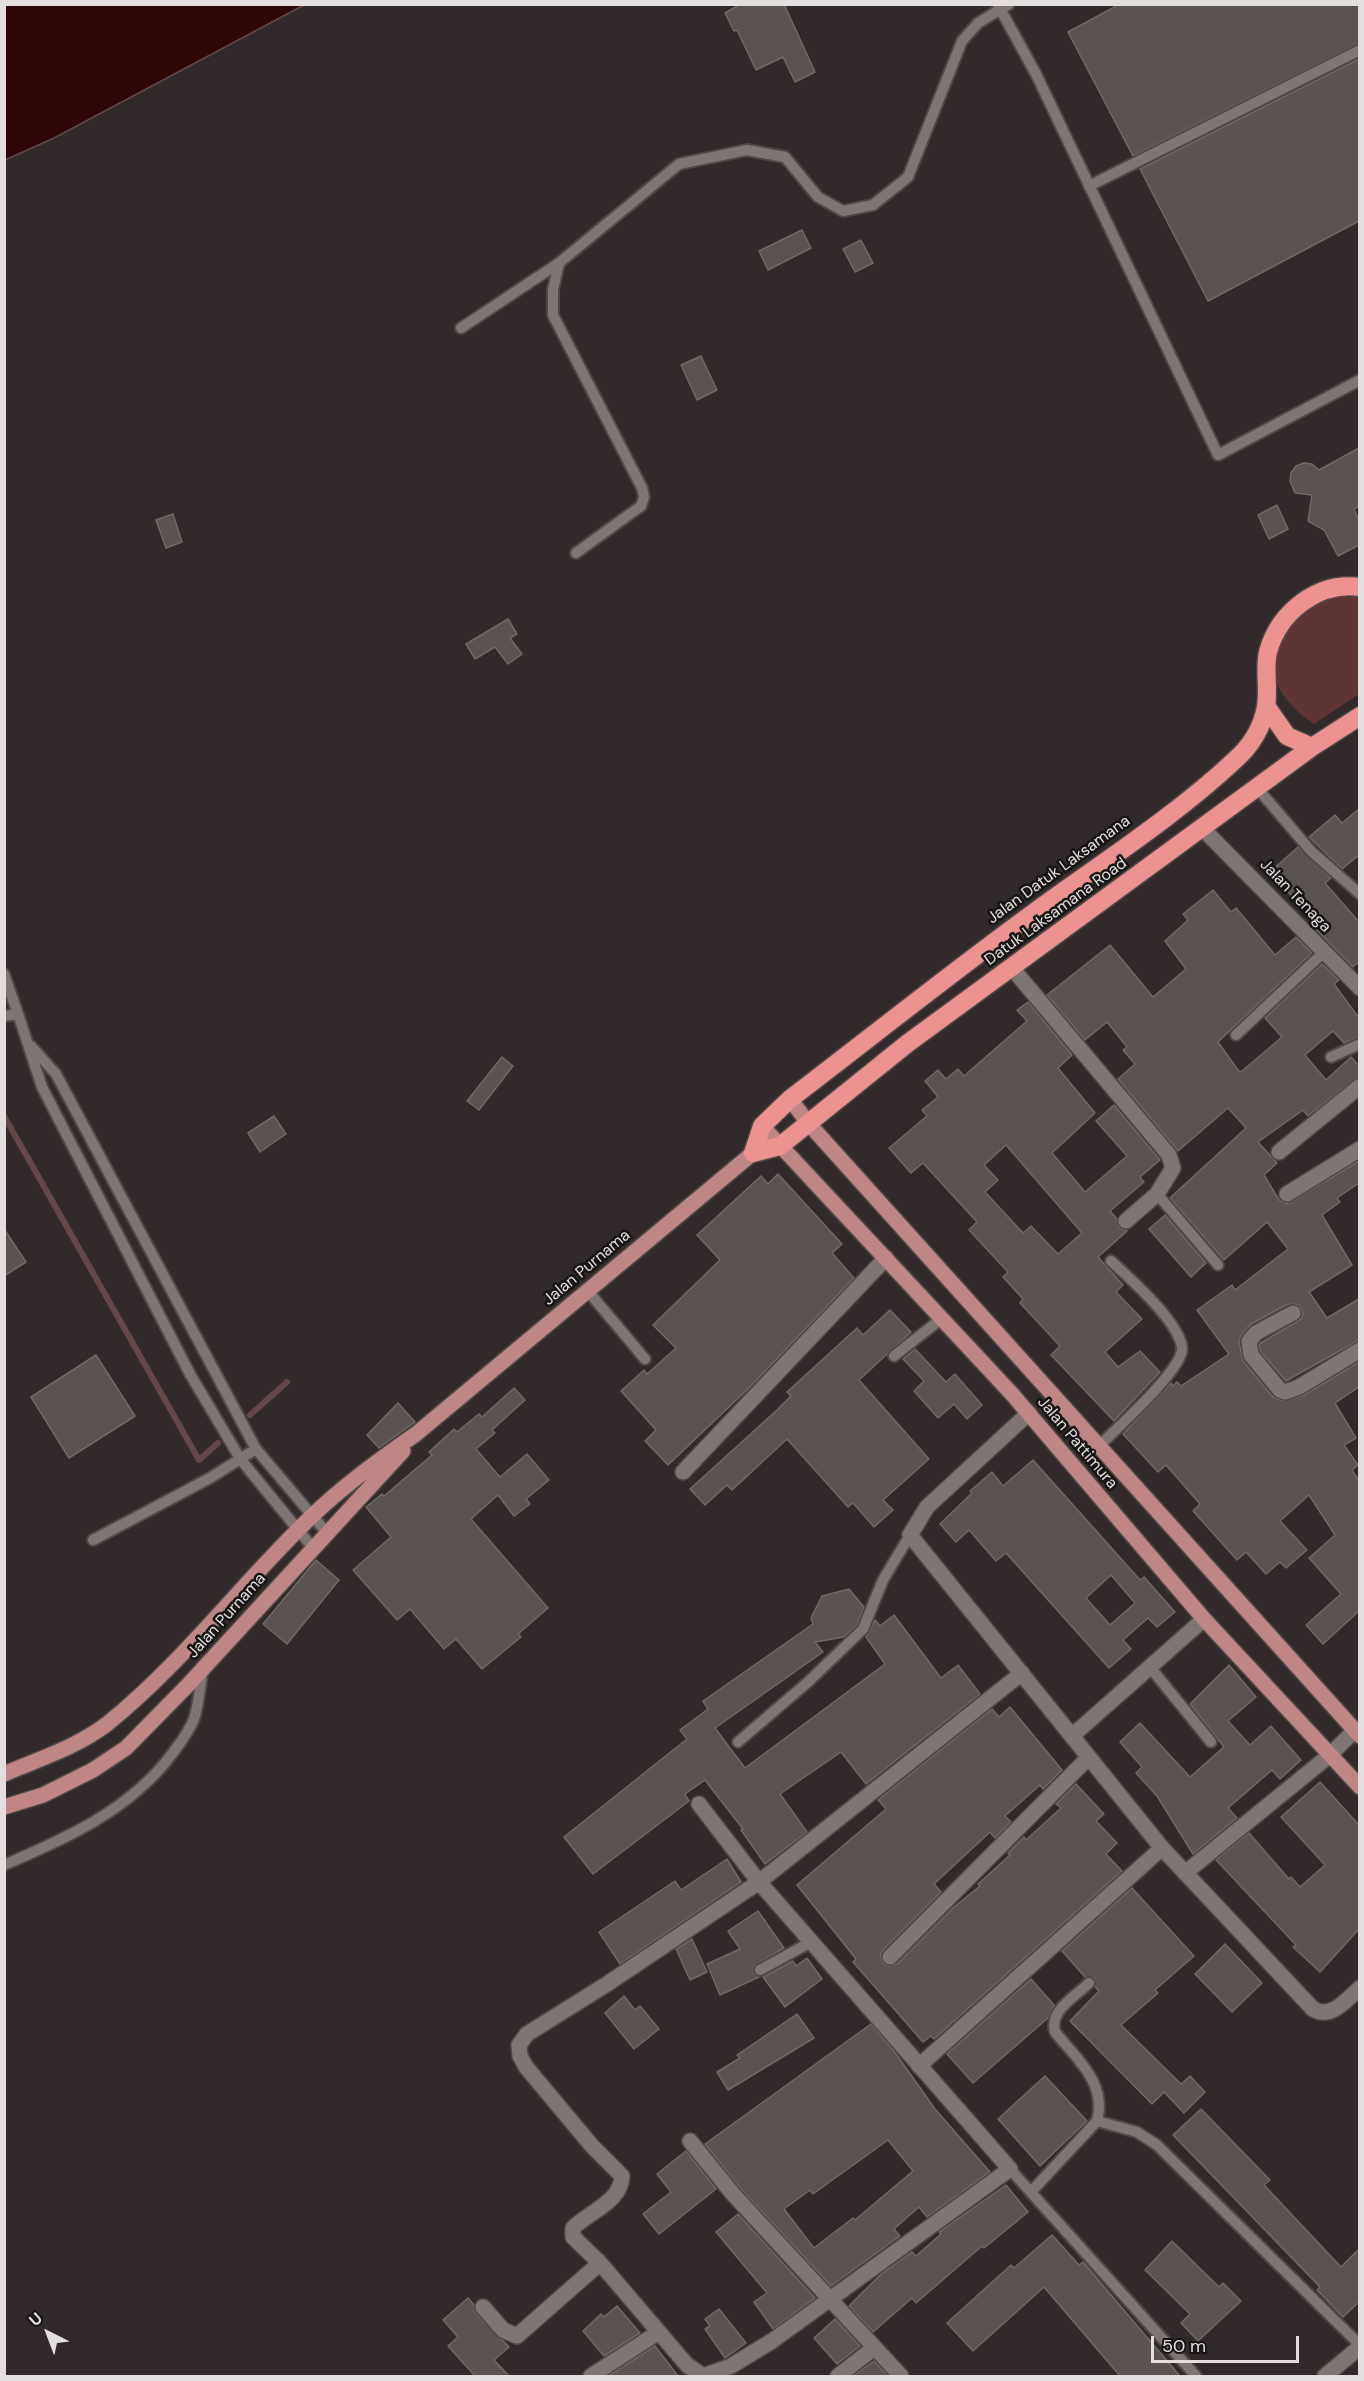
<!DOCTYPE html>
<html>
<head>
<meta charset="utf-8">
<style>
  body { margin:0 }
  #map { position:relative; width:1364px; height:2381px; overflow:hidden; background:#322a2a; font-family:"DM Sans",sans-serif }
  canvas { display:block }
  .frame { position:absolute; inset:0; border:6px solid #e4dfde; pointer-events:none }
  .north { position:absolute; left:18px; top:2303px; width:60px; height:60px; -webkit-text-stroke:4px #171414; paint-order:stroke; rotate:318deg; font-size:16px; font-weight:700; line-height:24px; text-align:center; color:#e4dfde }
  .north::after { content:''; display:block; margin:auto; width:21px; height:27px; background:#e4dfde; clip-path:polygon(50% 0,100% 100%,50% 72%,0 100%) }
  .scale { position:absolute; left:1151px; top:2336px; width:148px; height:27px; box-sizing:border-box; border:3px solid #e4dfde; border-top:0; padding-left:8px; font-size:18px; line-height:21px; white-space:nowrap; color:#e4dfde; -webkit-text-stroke:4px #171414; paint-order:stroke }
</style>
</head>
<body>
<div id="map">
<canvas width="1364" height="2381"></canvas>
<div class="frame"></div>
<div class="north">U</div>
<div class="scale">50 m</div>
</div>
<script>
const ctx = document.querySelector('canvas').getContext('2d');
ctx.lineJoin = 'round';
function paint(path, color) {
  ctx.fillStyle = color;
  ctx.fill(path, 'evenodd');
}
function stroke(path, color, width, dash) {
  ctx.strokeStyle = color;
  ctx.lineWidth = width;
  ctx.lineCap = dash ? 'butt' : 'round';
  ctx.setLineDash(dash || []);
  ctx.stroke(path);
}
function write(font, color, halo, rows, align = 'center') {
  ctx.font = font + ' "DM Sans",sans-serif';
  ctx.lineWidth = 5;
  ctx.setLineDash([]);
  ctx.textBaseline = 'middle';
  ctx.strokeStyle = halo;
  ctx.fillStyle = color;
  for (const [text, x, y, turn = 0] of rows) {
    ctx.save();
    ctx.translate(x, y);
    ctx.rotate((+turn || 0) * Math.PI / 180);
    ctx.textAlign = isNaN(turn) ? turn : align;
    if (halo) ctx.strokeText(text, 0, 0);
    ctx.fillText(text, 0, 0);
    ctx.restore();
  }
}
paint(new Path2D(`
  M 1359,590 L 1359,694 L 1314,724 C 1291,709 1265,681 1274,651 C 1279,635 1291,619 1298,605 Z`), '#5e3434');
const water = new Path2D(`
  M 5,4 L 304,4 L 304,5 L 54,138 L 5,160 Z`);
paint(water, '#2d0608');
stroke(water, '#644748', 1.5);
stroke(new Path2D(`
  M 4,1116 L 199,1460 L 218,1443
  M 250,1415 L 287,1382`), '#644748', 6);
const building = new Path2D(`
  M 741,4 L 784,4 L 815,72 L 795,82 L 783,57 L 756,70 L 737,30 L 734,31 L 725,13 Z
  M 1120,4 L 1359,4 L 1359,43 L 1133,156 L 1068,32 Z
  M 1359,59 L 1359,221 L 1208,301 L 1140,169 Z
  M 802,230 L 811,248 L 768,270 L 759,251 Z
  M 861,240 L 873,263 L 855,272 L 843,249 Z
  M 701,356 L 717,390 L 697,400 L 681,365 Z
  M 1359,448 L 1359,506 L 1354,509 L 1359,521 L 1359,545 L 1338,556 L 1324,530 L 1308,521 L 1312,495 L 1295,493 L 1290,481 L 1291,473 L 1296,466 L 1304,463 L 1312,464 L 1319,470 Z
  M 1277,505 L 1288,529 L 1269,539 L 1258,515 Z
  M 173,514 L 182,542 L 166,548 L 156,520 Z
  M 508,619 L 517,634 L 510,638 L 522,654 L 508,664 L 495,647 L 475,659 L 466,644 Z
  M 1359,809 L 1359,855 L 1342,869 L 1309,837 L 1335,815 L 1342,823 Z
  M 1298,847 L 1331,878 L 1325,883 L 1359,922 L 1359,962 L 1353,967 L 1311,924 L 1314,921 L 1270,872 Z
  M 1213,890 L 1231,912 L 1236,908 L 1275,955 L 1296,937 L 1312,953 L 1218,1042 L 1238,1070 L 1241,1072 L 1282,1037 L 1265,1018 L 1322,964 L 1339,980 L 1334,984 L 1359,1018 L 1359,1037 L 1344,1043 L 1333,1031 L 1305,1055 L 1326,1080 L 1351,1057 L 1359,1066 L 1359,1076 L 1308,1116 L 1303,1110 L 1258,1142 L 1277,1163 L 1264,1175 L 1279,1200 L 1287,1204 L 1359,1161 L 1359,1183 L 1337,1198 L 1340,1202 L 1322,1215 L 1352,1265 L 1309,1292 L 1327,1318 L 1359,1299 L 1359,1340 L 1286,1381 L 1260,1351 L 1259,1344 L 1301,1319 L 1303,1313 L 1299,1305 L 1288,1304 L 1251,1324 L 1241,1335 L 1239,1342 L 1243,1361 L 1272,1396 L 1282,1401 L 1304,1395 L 1359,1362 L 1359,1387 L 1335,1403 L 1356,1438 L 1344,1445 L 1358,1465 L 1352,1470 L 1359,1481 L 1359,1611 L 1323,1644 L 1306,1625 L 1341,1594 L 1309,1558 L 1335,1535 L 1309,1495 L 1280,1521 L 1307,1550 L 1286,1568 L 1280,1562 L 1266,1574 L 1246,1552 L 1237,1560 L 1193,1511 L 1200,1504 L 1166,1465 L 1158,1472 L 1123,1434 L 1171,1383 L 1173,1386 L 1177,1382 L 1181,1386 L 1229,1354 L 1197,1310 L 1232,1285 L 1235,1290 L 1288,1249 L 1267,1222 L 1224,1260 L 1170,1198 L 1246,1128 L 1228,1108 L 1178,1151 L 1118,1079 L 1135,1064 L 1123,1050 L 1127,1047 L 1107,1022 L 1085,1040 L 1047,995 L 1110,945 L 1153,997 L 1186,969 L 1165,941 L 1188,920 L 1183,914 Z
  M 1028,1002 L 1072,1055 L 1058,1068 L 1095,1113 L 1052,1153 L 1085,1192 L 1127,1156 L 1096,1121 L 1114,1105 L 1160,1160 L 1140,1177 L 1144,1182 L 1110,1211 L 1117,1219 L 1119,1228 L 1127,1231 L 1098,1257 L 1123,1285 L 1116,1292 L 1142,1319 L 1105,1352 L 1118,1367 L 1140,1351 L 1160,1372 L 1114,1421 L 1051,1355 L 1060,1346 L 1020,1303 L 1023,1299 L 1003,1277 L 1008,1272 L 969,1230 L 977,1222 L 923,1163 L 911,1173 L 889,1148 L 927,1116 L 922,1110 L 938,1097 L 925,1081 L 938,1070 L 946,1079 L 958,1069 L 964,1076 L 1027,1021 L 1017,1010 ZM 1006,1145 L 1082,1233 L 1058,1254 L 1031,1226 L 1023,1233 L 985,1192 L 998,1180 L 984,1165 Z
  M 502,1057 L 513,1066 L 479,1110 L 467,1101 Z
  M 274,1116 L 286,1134 L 260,1152 L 248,1133 Z
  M 778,1174 L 842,1244 L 832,1253 L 854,1278 L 749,1388 L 668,1465 L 645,1441 L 656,1430 L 621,1391 L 644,1370 L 647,1374 L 676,1348 L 653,1325 L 720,1260 L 697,1235 L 761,1176 L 768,1184 Z
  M 1165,1215 L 1206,1263 L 1191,1277 L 1149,1229 Z
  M 4,1229 L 26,1262 L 4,1276 Z
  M 890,1310 L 911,1332 L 859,1380 L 929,1459 L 883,1500 L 893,1510 L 874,1527 L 853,1503 L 848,1507 L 787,1439 L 732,1490 L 727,1485 L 705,1505 L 690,1489 L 777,1410 L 791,1396 L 787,1392 L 857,1328 L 863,1335 Z
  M 915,1349 L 946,1382 L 955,1374 L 982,1405 L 967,1419 L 954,1404 L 938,1418 L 914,1391 L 924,1381 L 903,1359 Z
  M 96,1355 L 135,1416 L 69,1458 L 31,1397 Z
  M 514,1388 L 525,1400 L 492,1430 L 495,1433 L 476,1449 L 500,1477 L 527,1454 L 549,1480 L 526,1499 L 530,1504 L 514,1516 L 498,1495 L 471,1519 L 548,1608 L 518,1634 L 521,1637 L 482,1669 L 456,1639 L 444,1649 L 410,1609 L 397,1620 L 353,1570 L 391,1537 L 366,1507 L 382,1494 L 384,1496 L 432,1455 L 429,1452 L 454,1429 L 457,1432 L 479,1414 L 482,1417 Z
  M 398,1403 L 415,1422 L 379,1448 L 367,1435 Z
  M 1033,1460 L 1140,1580 L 1144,1577 L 1175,1612 L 1157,1627 L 1148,1618 L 1123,1640 L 1131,1649 L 1109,1668 L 1006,1553 L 996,1561 L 969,1530 L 956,1542 L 940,1524 L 972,1493 L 970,1491 L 992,1472 L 1003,1486 ZM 1111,1575 L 1135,1603 L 1110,1625 L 1086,1598 Z
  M 316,1560 L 339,1580 L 287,1644 L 263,1624 Z
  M 849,1589 L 864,1607 L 857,1625 L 844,1637 L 815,1642 L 823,1652 L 715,1728 L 745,1768 L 885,1664 L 866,1637 L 875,1620 L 880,1626 L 894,1615 L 941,1678 L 958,1665 L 980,1694 L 866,1784 L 841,1752 L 780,1794 L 807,1832 L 765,1864 L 741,1830 L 743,1829 L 705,1780 L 685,1794 L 689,1801 L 593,1874 L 564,1837 L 687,1739 L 680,1730 L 708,1709 L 703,1701 L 813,1624 L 811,1618 L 822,1596 Z
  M 1229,1665 L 1256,1697 L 1228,1721 L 1250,1745 L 1271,1726 L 1301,1760 L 1280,1779 L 1272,1770 L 1228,1808 L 1237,1818 L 1193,1854 L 1157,1796 L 1136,1773 L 1142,1767 L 1120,1742 L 1140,1723 L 1190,1777 L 1224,1747 L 1190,1704 Z
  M 1010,1707 L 1062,1770 L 1043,1789 L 1040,1785 L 1005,1816 L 1011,1822 L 995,1838 L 990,1832 L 934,1884 L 941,1892 L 883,1950 L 880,1955 L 883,1963 L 888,1966 L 897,1964 L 954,1907 L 980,1886 L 978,1884 L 1010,1855 L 1008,1853 L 1024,1837 L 1026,1840 L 1061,1808 L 1056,1804 L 1076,1784 L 1104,1814 L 1096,1821 L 1117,1843 L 1106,1854 L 1122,1871 L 934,2039 L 931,2036 L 923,2042 L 853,1962 L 856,1959 L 797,1885 L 886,1809 L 878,1800 L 992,1709 L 999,1717 Z
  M 1320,1782 L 1359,1825 L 1359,1929 L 1320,1972 L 1293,1947 L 1296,1945 L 1216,1860 L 1249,1833 L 1289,1879 L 1291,1877 L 1300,1887 L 1325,1865 L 1281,1817 Z
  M 727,1859 L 741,1882 L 620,1964 L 599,1932 L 675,1881 L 681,1890 Z
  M 1132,1888 L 1194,1956 L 1155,1990 L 1158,1993 L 1121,2025 L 1181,2084 L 1190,2076 L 1205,2092 L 1184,2113 L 1164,2092 L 1152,2104 L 1070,2021 L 1099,1991 L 1095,1987 L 1095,1978 L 1085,1977 L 1062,1951 Z
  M 758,1911 L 784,1948 L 754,1966 L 753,1973 L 759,1977 L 720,1995 L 707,1964 L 740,1949 L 728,1931 Z
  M 692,1939 L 707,1972 L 690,1980 L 676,1949 Z
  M 1225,1944 L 1262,1983 L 1232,2012 L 1195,1974 Z
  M 807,1958 L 822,1979 L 785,2007 L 763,1977 L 793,1961 L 796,1966 Z
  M 1031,1979 L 1054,2005 L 1048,2018 L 973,2083 L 947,2054 Z
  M 624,1996 L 635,2010 L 640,2006 L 659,2029 L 634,2049 L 605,2013 Z
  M 797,2014 L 814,2038 L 728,2090 L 717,2072 L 740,2058 L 737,2055 Z
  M 871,2024 L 894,2051 L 935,2109 L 990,2172 L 927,2217 L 919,2207 L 894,2229 L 900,2236 L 831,2286 L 740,2188 L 705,2144 ZM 888,2140 L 913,2171 L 855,2220 L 853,2218 L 814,2248 L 784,2209 L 810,2190 L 813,2194 Z
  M 1045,2076 L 1087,2121 L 1040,2166 L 998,2119 Z
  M 1201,2109 L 1270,2180 L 1264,2185 L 1341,2267 L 1359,2249 L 1359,2302 L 1343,2317 L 1317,2290 L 1320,2287 L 1173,2135 Z
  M 686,2151 L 716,2189 L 659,2234 L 643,2214 L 671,2192 L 657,2174 Z
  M 1006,2185 L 1028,2212 L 984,2248 L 982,2246 L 916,2303 L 912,2298 L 873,2332 L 849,2306 L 881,2274 L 912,2252 L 916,2256 L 941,2234 L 939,2232 Z
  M 738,2214 L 815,2298 L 773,2329 L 754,2302 L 767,2293 L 716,2232 Z
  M 1052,2235 L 1079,2265 L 1083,2262 L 1180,2376 L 1120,2376 L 1044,2287 L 973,2351 L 947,2323 L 1011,2265 L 1014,2268 Z
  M 1172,2241 L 1219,2287 L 1223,2283 L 1241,2301 L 1198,2341 L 1181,2323 L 1190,2314 L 1145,2270 Z
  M 468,2298 L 474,2305 L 476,2313 L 509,2347 L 494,2360 L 509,2376 L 475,2376 L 448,2346 L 458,2337 L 443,2320 Z
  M 617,2306 L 640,2333 L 604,2356 L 583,2331 L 601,2314 L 604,2317 Z
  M 719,2309 L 746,2343 L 725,2358 L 705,2329 L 710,2326 L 705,2319 Z
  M 835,2319 L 860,2346 L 837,2364 L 814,2338 Z
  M 655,2346 L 678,2376 L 608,2376 Z
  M 874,2361 L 888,2376 L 853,2376 Z`);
paint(building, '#5b5252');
stroke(building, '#716867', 1.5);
const lane = new Path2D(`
  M 998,5 L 1036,74 L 1218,455 L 1360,380
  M 1089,186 L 1360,50
  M 461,328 L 559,263
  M 576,553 L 641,506 L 644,497 L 642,488 L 553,315 L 553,290 L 559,263 L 679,164 L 747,150 L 785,157 L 818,197 L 843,211 L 873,205 L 908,177 L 962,41 L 978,23 L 1009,4
  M 1258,789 L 1311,851 L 1360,894
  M 4,974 L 18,1014
  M 4,1016 L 18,1014 L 42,1087 L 190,1374 L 241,1460 L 313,1548
  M 1236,1035 L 1324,952
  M 31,1046 L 56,1074 L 256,1449 L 327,1533
  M 1331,1057 L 1360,1044
  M 1157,1194 L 1218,1265
  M 587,1290 L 645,1359
  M 894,1356 L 941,1319
  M 1099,1446 C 1116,1429 1182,1370 1182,1349 C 1181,1323 1129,1278 1111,1261
  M 93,1540 L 210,1478 L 256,1449
  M 1149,1666 L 1211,1742
  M 738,1742 L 808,1682 L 863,1629 L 883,1580 L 910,1535
  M 4,1865 C 67,1838 130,1810 172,1754 C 180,1743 189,1732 194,1719 C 199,1704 200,1685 203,1669
  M 760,1970 L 811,1942
  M 1097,2121 L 1137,2132 L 1157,2145 L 1360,2345
  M 1010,2169 L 1196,2376
  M 1031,2192 L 1097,2121 C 1107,2083 1077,2059 1055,2032 C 1049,2010 1075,1997 1089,1983`);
const street = new Path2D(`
  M 1203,829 L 1360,988
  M 1012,968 L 1169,1155 L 1173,1168 L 1157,1194 L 1126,1221
  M 1279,1152 L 1360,1086
  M 1287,1194 L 1360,1149
  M 1293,1313 L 1256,1333 L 1249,1341 L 1251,1355 L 1280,1390 L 1285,1392 L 1299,1387 L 1360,1350
  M 1029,1413 L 927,1507 L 910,1535 L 1162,1848 L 1313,2009 C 1331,2020 1347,1999 1360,1988
  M 683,1472 L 886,1258
  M 1072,1736 L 1204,1619
  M 699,1804 L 759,1882 L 1010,2169 L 772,2341 L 731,2366 L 703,2376 L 687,2365 L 600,2263 L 573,2237 L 573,2228 C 590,2211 621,2202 622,2176 L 592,2146 L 526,2067 L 520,2056 L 519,2045 L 527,2034 L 607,1984 L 759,1882 L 1022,1673
  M 1185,1873 L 1330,1755 L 1354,1731
  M 890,1957 L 1088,1758
  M 919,2066 L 1162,1848
  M 690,2141 L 733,2194 L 901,2376
  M 483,2307 L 503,2330 L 517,2336 L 600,2263
  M 591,2376 L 659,2332
  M 838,2376 L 874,2348
  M 1325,2376 L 1360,2347`);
const primary = new Path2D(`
  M 790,1099 L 809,1124 L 1360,1736
  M 762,1126 L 1012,1394 L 1204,1619 L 1360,1787
  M 4,1774 C 39,1759 77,1747 107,1724 C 183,1663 242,1583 312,1516 C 344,1485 380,1459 416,1434 L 753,1153
  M 4,1807 L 43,1795 L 93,1770 L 126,1748 L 188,1685 L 403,1451`);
const highway = new Path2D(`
  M 1266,706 L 1287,736 L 1312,747
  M 753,1153 L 762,1126 L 790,1099 C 871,1037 950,974 1032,914 C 1100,864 1173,818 1235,760 C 1250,747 1263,727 1266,706 C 1269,689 1264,669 1268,652 C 1279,612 1318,581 1360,587
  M 753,1153 L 780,1146 L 908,1043 L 1312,747 L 1360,716`);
stroke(lane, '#4f4847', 14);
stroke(street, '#4f4847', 18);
stroke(primary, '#4f4847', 18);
stroke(highway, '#4f4847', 21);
stroke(lane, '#7f7575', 10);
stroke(street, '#7f7575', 15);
stroke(primary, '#c08685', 15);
stroke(highway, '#ec9290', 18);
write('16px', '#e4dfde', '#171414', [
  ["Jalan Datuk Laksamana",1059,870,-36],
  ["Jalan Tenaga",1295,896,46],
  ["Datuk Laksamana Road",1056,912,-36],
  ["Jalan Purnama",587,1268,-40],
  ["Jalan Pattimura",1077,1443,50],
  ["Jalan Purnama",227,1616,-48]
]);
</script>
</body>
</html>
